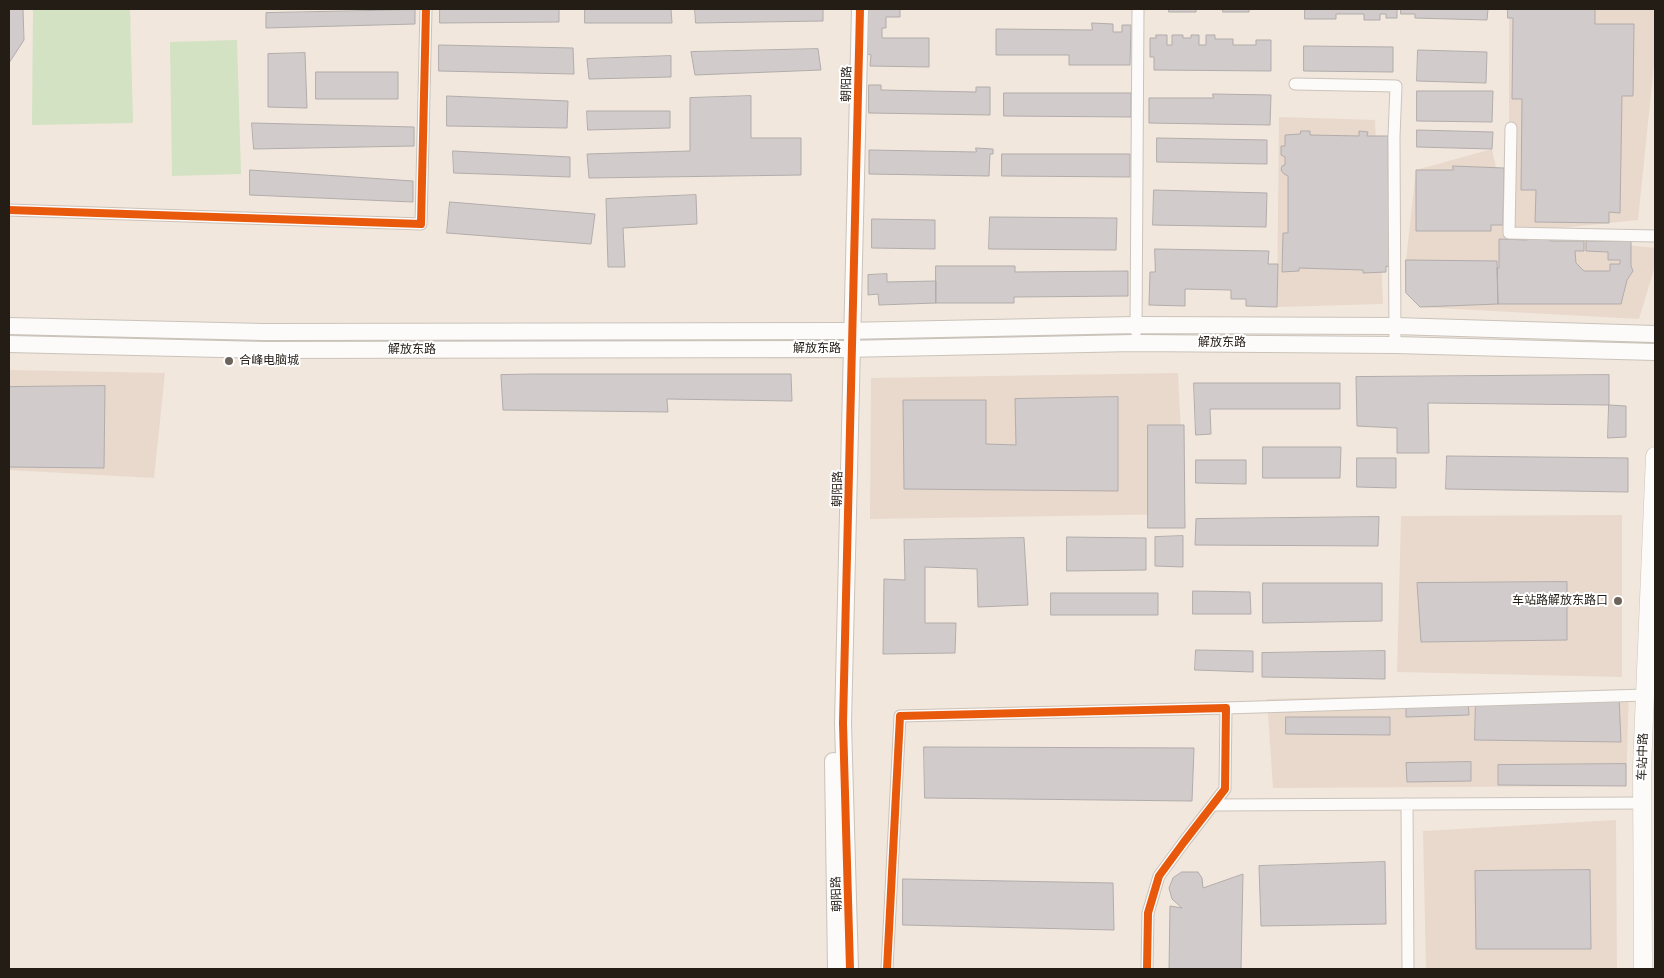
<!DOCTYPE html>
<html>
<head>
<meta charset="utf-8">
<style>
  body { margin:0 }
  #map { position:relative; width:1664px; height:978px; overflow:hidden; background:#f1e7dc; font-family:Arial,sans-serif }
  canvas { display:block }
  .frame { position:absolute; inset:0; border:10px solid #241d16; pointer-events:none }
</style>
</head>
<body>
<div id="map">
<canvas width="1664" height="978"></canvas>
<div class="frame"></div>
</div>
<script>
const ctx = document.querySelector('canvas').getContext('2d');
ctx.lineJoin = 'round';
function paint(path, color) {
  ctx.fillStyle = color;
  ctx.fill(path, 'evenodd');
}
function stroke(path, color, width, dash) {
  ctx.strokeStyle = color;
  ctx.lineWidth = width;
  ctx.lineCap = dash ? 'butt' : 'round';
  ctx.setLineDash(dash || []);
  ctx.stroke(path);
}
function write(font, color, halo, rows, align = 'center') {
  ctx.font = font + ' Arial,"Noto Sans SC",sans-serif';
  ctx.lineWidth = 4;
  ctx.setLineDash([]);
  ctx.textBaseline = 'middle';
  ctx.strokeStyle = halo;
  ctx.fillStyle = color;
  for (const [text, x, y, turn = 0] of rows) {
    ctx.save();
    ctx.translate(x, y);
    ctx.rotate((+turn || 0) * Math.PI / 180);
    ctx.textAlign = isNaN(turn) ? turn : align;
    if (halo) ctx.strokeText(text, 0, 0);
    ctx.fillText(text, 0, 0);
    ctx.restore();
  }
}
paint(new Path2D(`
  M 1509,9 L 1655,9 L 1655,55 L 1638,220 L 1513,233 L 1655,248 L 1655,266 L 1639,319 L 1420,307 L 1406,260 L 1416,170 L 1492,149 L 1509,229 Z
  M 1279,117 L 1375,120 L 1383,304 L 1277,307 Z
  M 9,370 L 165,373 L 154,478 L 9,470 Z
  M 1178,373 L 1185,514 L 870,519 L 871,378 Z
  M 1622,515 L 1622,677 L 1397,672 L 1401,516 Z
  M 1629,690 L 1626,786 L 1273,788 L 1267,699 Z
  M 1616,820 L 1617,969 L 1426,969 L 1423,831 Z`), '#e9d9cc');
paint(new Path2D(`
  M 33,9 L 130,9 L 133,123 L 32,125 Z
  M 237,40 L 241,174 L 172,176 L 170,42 Z`), '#d2e2c2');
const building = new Path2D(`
  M 9,9 L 23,9 L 24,40 L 9,63 Z
  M 440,9 L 559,9 L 559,22 L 440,23 Z
  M 585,9 L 671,9 L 672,23 L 585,23 Z
  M 695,9 L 823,9 L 823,21 L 696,23 Z
  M 867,9 L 900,9 L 900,17 L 886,17 L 886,28 L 882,28 L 882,38 L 929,38 L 929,67 L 870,66 L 871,55 L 867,54 Z
  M 1169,9 L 1196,9 L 1196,12 L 1169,12 Z
  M 1223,9 L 1249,9 L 1249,12 L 1223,12 Z
  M 1305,9 L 1397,9 L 1397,18 L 1386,18 L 1386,14 L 1380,14 L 1380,20 L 1364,20 L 1364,14 L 1336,14 L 1336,19 L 1305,19 Z
  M 1401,9 L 1488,9 L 1487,20 L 1415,18 L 1415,14 L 1401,14 Z
  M 1508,9 L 1595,9 L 1595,24 L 1634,24 L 1633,96 L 1622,96 L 1620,213 L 1609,212 L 1609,223 L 1535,222 L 1536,190 L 1521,190 L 1522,99 L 1512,99 L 1513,18 L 1508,18 Z
  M 415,10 L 415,24 L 266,28 L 266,13 Z
  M 1092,23 L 1113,24 L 1113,32 L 1122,32 L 1122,25 L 1131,25 L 1130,65 L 1069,65 L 1069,55 L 996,55 L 996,29 L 1092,30 Z
  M 1156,35 L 1167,35 L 1167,45 L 1172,45 L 1172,35 L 1183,35 L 1183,38 L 1191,38 L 1191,35 L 1199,35 L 1199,45 L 1206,45 L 1206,35 L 1215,35 L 1215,39 L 1233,39 L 1233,45 L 1256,45 L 1256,40 L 1271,40 L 1271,71 L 1154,70 L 1154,57 L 1150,57 L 1150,38 L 1156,38 Z
  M 439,45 L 573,48 L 574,74 L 439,71 Z
  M 1304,46 L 1393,47 L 1393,72 L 1304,71 Z
  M 818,49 L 821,70 L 695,75 L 691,52 Z
  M 1418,50 L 1487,52 L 1486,83 L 1417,81 Z
  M 305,53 L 307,108 L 268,107 L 268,54 Z
  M 671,56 L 671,77 L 589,79 L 587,59 Z
  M 316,72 L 398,72 L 398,99 L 316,99 Z
  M 869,85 L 881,85 L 881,90 L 976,92 L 976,87 L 990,87 L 990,115 L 869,113 Z
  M 1417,91 L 1493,91 L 1492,122 L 1417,121 Z
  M 1004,93 L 1131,93 L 1131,117 L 1004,116 Z
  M 1213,94 L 1271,95 L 1270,125 L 1149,123 L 1149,98 L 1213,98 Z
  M 447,96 L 568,101 L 567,128 L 447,126 Z
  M 751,96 L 751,138 L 801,138 L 801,175 L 589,178 L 587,154 L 690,151 L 690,98 Z
  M 587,111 L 670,111 L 670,128 L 588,130 Z
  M 252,123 L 414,127 L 414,146 L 254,149 Z
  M 1417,130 L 1493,132 L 1492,149 L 1417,147 Z
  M 1301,131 L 1310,131 L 1310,135 L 1359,136 L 1359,131 L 1368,132 L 1367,136 L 1388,136 L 1389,267 L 1386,266 L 1386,272 L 1363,273 L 1363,270 L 1299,268 L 1299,271 L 1282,272 L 1283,233 L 1288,233 L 1288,176 L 1284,174 L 1281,170 L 1282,166 L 1285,165 L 1285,157 L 1281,155 L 1281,146 L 1285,146 L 1285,135 L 1300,134 Z
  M 1157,138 L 1267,140 L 1267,164 L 1157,162 Z
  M 976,148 L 993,149 L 993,154 L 990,154 L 989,176 L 869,174 L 869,150 L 976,152 Z
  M 453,151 L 570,157 L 570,177 L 454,173 Z
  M 1002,154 L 1130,154 L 1130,177 L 1002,176 Z
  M 1453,166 L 1504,168 L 1503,225 L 1491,225 L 1491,231 L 1416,231 L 1416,170 L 1453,170 Z
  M 250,170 L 413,181 L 413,202 L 250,195 Z
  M 1154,190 L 1267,193 L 1266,227 L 1153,225 Z
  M 696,195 L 697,224 L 623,228 L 625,267 L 608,267 L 606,199 Z
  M 450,202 L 595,214 L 591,244 L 447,233 Z
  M 990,217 L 1117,218 L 1116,250 L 989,249 Z
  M 872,219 L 935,220 L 935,249 L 872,248 Z
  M 1528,236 L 1550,236 L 1550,241 L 1584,241 L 1584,251 L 1575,251 L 1576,263 L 1584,271 L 1610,271 L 1610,264 L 1620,264 L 1620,260 L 1608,260 L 1608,252 L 1586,251 L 1586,241 L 1623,241 L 1623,238 L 1631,238 L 1631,266 L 1633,271 L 1627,280 L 1621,304 L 1498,304 L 1497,268 L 1499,268 L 1499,239 L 1527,240 Z
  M 1155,249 L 1269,251 L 1268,264 L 1278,264 L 1277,307 L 1246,306 L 1246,299 L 1231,299 L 1231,290 L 1185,289 L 1185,306 L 1149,305 L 1150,272 L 1155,272 Z
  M 1406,260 L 1497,261 L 1498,304 L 1420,307 L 1406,293 Z
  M 936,266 L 1015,266 L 1015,272 L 1128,271 L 1128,296 L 1014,297 L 1014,303 L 936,303 Z
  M 887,274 L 887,282 L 936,281 L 936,303 L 879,305 L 878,294 L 868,295 L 868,275 Z
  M 533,374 L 791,374 L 792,401 L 667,399 L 668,412 L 503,410 L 501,375 Z
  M 1609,375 L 1609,405 L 1428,403 L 1429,453 L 1397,453 L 1397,428 L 1357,426 L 1356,377 Z
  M 1194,383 L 1340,383 L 1340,409 L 1210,409 L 1211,434 L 1196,435 Z
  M 105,386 L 104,468 L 9,467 L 9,387 Z
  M 1118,397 L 1118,491 L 904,489 L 903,400 L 986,400 L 986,444 L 1016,445 L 1015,399 Z
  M 1609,405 L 1626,406 L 1626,437 L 1608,438 Z
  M 1148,425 L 1184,425 L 1185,528 L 1148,528 Z
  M 1263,447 L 1341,447 L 1340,478 L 1263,478 Z
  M 1447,456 L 1628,458 L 1628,492 L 1446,489 Z
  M 1357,458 L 1396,458 L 1396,488 L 1357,487 Z
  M 1196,460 L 1246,460 L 1246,484 L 1196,483 Z
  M 1379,517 L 1378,546 L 1195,545 L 1196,519 Z
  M 1183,536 L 1183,567 L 1155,566 L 1155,537 Z
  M 1067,537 L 1146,538 L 1146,570 L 1067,571 Z
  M 1024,538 L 1028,605 L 978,607 L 977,569 L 925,567 L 925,623 L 956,623 L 955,653 L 883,654 L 884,579 L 905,580 L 904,540 Z
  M 1567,582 L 1567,640 L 1421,642 L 1417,583 Z
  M 1263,583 L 1382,583 L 1382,621 L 1263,623 Z
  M 1193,591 L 1250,592 L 1251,614 L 1193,614 Z
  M 1051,593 L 1158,593 L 1158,615 L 1051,615 Z
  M 1196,650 L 1253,651 L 1253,672 L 1195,670 Z
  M 1385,651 L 1385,679 L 1262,677 L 1262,653 Z
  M 1476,695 L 1619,697 L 1621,742 L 1475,740 Z
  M 1468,699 L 1469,715 L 1406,717 L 1406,700 Z
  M 1286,717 L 1390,717 L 1390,735 L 1286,734 Z
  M 924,747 L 1194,748 L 1192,801 L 925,798 Z
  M 1471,762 L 1471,781 L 1407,782 L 1406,763 Z
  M 1626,764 L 1626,786 L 1498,785 L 1498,765 Z
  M 1385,862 L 1386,924 L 1261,926 L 1259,866 Z
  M 1590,870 L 1591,949 L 1476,949 L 1475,871 Z
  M 1182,872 L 1198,872 L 1202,878 L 1203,888 L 1243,874 L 1241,969 L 1169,969 L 1170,906 L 1182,908 L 1172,899 L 1169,888 L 1173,878 Z
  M 903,879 L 1113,883 L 1114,930 L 903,925 Z`);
paint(building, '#d1cccb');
stroke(building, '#b1acab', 1);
const street = new Path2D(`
  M 1295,84 L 1396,86 L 1394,137 L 1395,345
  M 1511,128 L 1509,233 L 1655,236
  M 9,210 L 421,224 L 426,9
  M 1136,331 L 1138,9
  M 1226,708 L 1645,695
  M 1407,804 L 1408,969
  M 1213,805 L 1642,803
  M 887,969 L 900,716 L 1226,708 L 1225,789 L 1184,842 L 1159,876 L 1148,913 L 1147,969`);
const secondary = new Path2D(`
  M 9,326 L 264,332 L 843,331 L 1136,325 L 1395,326 L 1655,334
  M 9,344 L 264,350 L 843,349 L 1135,343 L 1395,345 L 1655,352
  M 833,761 L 836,969
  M 850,969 L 843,723 L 860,9`);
const primary = new Path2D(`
  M 1643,969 L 1642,767 L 1655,456`);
stroke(street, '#cac3ba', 13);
stroke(secondary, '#cac3ba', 18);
stroke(primary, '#cac3ba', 19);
stroke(street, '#fdfbfa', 11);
stroke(secondary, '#fdfbfa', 16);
stroke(primary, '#fdfbfa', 18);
stroke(new Path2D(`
  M 9,210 L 421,224 L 426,9
  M 850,969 L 843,723 L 860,9
  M 887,969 L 900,716 L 1226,708 L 1225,789 L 1184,842 L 1159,876 L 1148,913 L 1147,969`), '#e8590c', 8);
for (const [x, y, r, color] of [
  [229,361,5,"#6c645b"],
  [1618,601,5,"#6c645b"]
]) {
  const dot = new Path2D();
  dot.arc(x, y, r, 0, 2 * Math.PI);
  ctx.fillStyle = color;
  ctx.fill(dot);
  stroke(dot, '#fff', 2);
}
write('12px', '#241d16', '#fff', [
  ["朝阳路",847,84,-89],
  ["解放东路",1222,343],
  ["解放东路",817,349],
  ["解放东路",412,350],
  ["朝阳路",838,489,-89],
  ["车站中路",1643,757,-88],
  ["朝阳路",837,894,-92]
]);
write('12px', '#241d16', '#fff', [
  ["合峰电脑城",239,361],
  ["车站路解放东路口",1608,601,"right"]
], 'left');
</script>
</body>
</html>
